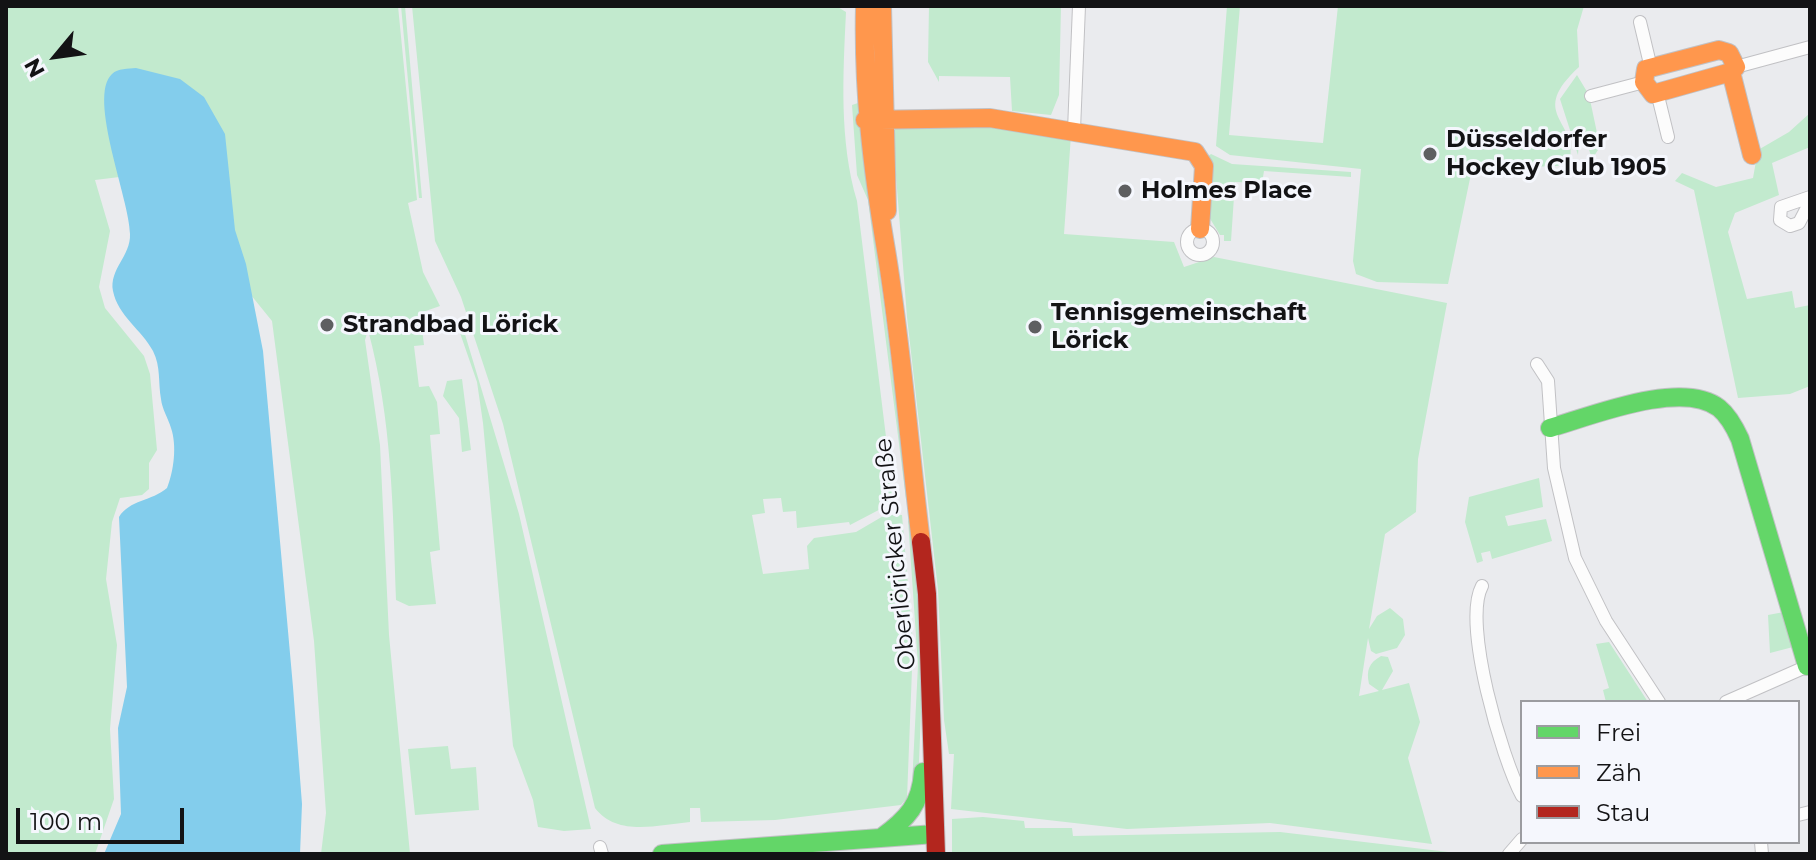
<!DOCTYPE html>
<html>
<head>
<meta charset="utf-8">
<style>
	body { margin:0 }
	#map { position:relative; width:1816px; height:860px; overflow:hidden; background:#eaebee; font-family:Montserrat,sans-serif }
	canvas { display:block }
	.frame { position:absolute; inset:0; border:8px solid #131315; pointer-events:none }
	.legend { position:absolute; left:1520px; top:700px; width:280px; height:144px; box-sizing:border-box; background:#f5f7fd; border:2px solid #9b9ca0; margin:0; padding:10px 14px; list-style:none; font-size:24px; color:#131315 }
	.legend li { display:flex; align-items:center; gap:16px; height:40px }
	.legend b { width:40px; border:2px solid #9b9ca0 }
	.north { position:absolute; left:16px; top:16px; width:80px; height:80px; -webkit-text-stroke:6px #f5f7fd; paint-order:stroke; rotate:241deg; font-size:22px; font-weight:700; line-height:32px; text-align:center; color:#131315 }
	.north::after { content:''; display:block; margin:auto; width:28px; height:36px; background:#131315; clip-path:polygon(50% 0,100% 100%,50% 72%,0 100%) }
	.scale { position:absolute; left:16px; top:808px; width:168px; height:36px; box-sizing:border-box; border:4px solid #131315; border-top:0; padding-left:10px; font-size:24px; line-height:28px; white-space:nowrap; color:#131315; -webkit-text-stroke:6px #f5f7fd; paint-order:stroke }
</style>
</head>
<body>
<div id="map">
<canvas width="1816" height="860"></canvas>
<div class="frame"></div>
<ul class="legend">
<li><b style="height:10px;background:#63d668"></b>Frei</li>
<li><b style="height:10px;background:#ff974d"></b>Zäh</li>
<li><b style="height:10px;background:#b3261e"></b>Stau</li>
</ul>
<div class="north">N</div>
<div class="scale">100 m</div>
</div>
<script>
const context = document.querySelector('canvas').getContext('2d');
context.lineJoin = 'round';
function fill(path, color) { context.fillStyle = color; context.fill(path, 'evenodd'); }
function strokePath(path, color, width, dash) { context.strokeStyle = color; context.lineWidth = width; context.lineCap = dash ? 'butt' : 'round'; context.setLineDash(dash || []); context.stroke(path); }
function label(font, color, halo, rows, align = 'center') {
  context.font = font + ' Montserrat,sans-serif'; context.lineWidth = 6; context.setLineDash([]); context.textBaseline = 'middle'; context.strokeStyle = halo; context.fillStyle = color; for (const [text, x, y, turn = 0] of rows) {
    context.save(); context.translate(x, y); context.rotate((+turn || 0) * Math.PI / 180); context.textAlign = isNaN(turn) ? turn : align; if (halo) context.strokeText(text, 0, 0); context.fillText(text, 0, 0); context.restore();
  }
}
fill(new Path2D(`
	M 6,6 L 398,6 L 417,200 L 408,203 L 423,272 L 440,306 L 420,313 L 424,345 L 414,346 L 419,387 L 429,386 L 437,402 L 440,434 L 430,435 L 440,550 L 430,552 L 436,604 L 409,606 L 396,600 C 393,510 392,418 368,330 L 365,340 L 380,445 L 389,635 L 410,854 L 321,854 L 326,813 L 314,641 L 272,321 L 152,173 L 95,180 L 110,231 L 99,287 L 105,308 L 144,356 L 150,374 L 157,450 L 149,463 L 149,489 L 142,495 L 120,498 L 112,522 L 106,579 L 117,645 L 110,729 L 114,799 L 95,854 L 6,854 Z
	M 401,6 L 405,6 L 422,198 L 419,198 Z
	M 412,6 L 836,6 L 846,12 C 843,74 839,141 857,201 L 894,502 L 850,525 L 849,522 L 797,528 L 796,511 L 783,512 L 781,498 L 763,499 L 765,513 L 752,515 L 763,574 L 809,569 L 807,546 L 814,538 L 856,532 L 885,515 L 902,515 L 913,644 L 907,798 L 901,805 L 775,820 L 701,822 L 700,808 L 690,808 L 690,822 C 657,825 617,837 595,808 L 503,424 L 461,297 L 435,241 Z
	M 929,6 L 1061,6 L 1059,95 L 1051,115 L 1012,111 L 1010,77 L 939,76 L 939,82 L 928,62 Z
	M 1227,6 L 1240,6 L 1229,135 L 1323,143 L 1338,6 L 1584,6 L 1577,30 L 1579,67 C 1527,115 1578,119 1570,161 L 1557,166 L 1472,169 L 1448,284 L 1377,282 L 1356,274 L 1353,261 L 1361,169 L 1230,155 L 1216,146 Z
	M 1577,75 L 1589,95 L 1600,147 L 1592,159 L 1585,137 L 1579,139 L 1578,155 L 1560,99 Z
	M 858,103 L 908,492 L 906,499 L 868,200 L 857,175 L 852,105 Z
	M 1810,113 L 1810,147 L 1772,163 L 1779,195 L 1735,213 L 1728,232 L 1747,299 L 1792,291 L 1795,308 L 1810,305 L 1810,386 L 1790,394 L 1738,398 L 1694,190 L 1675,181 L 1682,173 L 1716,187 L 1753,178 L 1758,150 L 1789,132 Z
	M 924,123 L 991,124 L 1071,135 L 1064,234 L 1174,242 L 1184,267 L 1214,257 L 1447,303 L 1418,459 L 1416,512 L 1385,534 L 1369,629 L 1377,616 L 1390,608 L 1403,619 L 1405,635 L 1397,648 L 1376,654 L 1371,651 L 1368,638 L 1359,696 L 1379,691 L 1369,684 C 1366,670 1369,663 1381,656 L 1388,657 L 1393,671 L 1382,690 L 1409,683 L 1420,722 L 1408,758 L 1432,844 L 1270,823 L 1127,829 L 951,809 L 954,754 L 949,754 L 944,720 L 938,590 L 907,317 L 893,137 L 895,129 Z
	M 1211,154 L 1232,164 L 1351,172 L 1351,177 L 1264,171 L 1262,183 L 1235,182 L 1231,241 L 1224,241 L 1224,235 L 1220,235 L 1206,212 L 1207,157 Z
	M 464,331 L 519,514 L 591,829 L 564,831 L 538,827 L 533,800 L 513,746 L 483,423 L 477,382 L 460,333 Z
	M 462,379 L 471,450 L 462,452 L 459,418 L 443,396 L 447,381 Z
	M 1539,478 L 1543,507 L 1505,516 L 1508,526 L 1546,519 L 1552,541 L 1492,559 L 1490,551 L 1481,553 L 1483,561 L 1477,563 L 1465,522 L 1469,497 Z
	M 908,520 L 912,524 L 923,665 L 918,785 L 911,805 L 918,665 Z
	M 1784,612 L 1793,647 L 1770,653 L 1768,615 Z
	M 1609,642 L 1648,702 L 1606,702 L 1603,690 L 1609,688 L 1596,644 Z
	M 448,746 L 451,769 L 476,767 L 479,810 L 415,815 L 408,749 Z
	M 983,817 L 1024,821 L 1025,828 L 1072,828 L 1073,836 L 1280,832 L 1465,854 L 952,854 L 952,819 Z`), '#c2eace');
fill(new Path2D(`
	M 136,68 L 180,79 L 204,97 L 225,134 L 235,230 L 246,264 L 263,351 L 293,687 L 302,804 L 300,854 L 104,854 L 121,814 L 118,728 L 127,687 L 119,517 C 129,500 152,501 167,488 C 174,471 177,445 171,428 C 168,418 162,409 161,399 C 158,382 161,367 153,351 C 142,330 118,316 113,291 C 109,269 131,256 130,234 C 130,200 87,97 112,74 C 118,68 128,69 136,68 Z`), '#83cdec');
const street = new Path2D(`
	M 1640,22 L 1651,68
	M 1736,67 L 1810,47
	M 1657,92 L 1668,137
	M 1591,96 L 1644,82
	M 1074,130 L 1079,6
	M 1810,197 L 1781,207 L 1780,220 L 1790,226 L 1799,223 L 1810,202
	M1187 242a13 13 0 1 1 26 0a13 13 0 1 1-26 0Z
	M 1537,364 L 1548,381 L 1554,468 L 1575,558 L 1606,621 L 1659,702
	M 1482,586 C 1462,623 1502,759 1522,796
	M 1726,702 L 1810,665
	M 1798,815 L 1810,812
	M 1761,842 L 1762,854
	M 600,847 L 602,854
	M 1509,854 L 1522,839`);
const fast = new Path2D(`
	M 1550,428 C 1591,416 1682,379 1719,408 C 1729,416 1735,428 1740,439 L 1807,666
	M 882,837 C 907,819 921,804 923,772
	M 662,854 L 935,834`);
const slow = new Path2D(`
	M 865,6 C 863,90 872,168 886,250 C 902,346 909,445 921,542
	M 882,6 L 887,211
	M 1731,72 L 1653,94 L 1644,82 L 1646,69 L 1719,50 L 1729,53 L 1736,67 L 1731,72 L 1752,155
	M 865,120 L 990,118 L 1195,152 L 1204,166 L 1200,229`);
const jam = new Path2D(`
	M 921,542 L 927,594 L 936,854`);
strokePath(street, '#c1c1c4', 14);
strokePath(fast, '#c1c1c4', 20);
strokePath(slow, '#c1c1c4', 20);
strokePath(jam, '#c1c1c4', 20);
strokePath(street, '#fcfcfc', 12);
strokePath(fast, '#63d668', 18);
strokePath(slow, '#ff974d', 18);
strokePath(jam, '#b3261e', 18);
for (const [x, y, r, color] of [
	[1430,154,8,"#5e5f61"],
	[1125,191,8,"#5e5f61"],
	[327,325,8,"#5e5f61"],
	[1035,327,8,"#5e5f61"]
]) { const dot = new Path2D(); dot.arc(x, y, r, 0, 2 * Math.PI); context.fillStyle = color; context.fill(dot); strokePath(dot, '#f5f7fd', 3); }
label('bold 24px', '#131315', '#f5f7fd', [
	["Düsseldorfer",1446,140],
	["Hockey Club 1905",1446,168],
	["Holmes Place",1141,191],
	["Tennisgemeinschaft",1051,313],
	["Lörick",1051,341],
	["Strandbad Lörick",343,325]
], 'left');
label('24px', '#131315', '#f5f7fd', [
	["Oberlöricker Straße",896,554,-96]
]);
</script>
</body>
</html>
